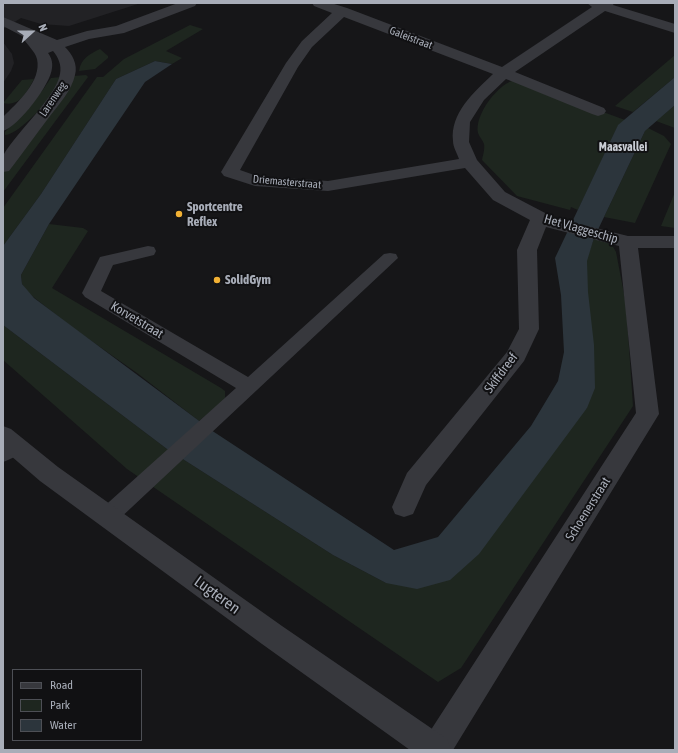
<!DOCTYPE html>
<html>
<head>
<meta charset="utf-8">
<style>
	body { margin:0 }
	#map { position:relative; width:678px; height:753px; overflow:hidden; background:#161618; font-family:"Asap Condensed",sans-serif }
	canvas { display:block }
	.frame { position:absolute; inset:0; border:4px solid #a8adb8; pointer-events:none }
	.legend { position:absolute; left:12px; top:669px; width:130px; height:72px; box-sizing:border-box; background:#111113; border:1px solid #4d4f55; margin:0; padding:5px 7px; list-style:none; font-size:12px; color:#a8adb8 }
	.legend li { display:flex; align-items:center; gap:8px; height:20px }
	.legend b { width:20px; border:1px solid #4d4f55 }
	.north { position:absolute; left:12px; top:12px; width:40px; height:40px; -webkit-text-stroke:3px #111113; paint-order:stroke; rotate:69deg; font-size:11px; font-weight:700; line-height:16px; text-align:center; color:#a8adb8 }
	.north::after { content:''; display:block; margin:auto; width:14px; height:18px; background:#a8adb8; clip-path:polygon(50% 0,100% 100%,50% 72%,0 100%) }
</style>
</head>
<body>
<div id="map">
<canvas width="678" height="753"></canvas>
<div class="frame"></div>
<ul class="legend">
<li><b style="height:5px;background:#37383d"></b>Road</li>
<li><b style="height:11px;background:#1e261f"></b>Park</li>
<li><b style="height:11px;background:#2c353c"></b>Water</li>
</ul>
<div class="north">N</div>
</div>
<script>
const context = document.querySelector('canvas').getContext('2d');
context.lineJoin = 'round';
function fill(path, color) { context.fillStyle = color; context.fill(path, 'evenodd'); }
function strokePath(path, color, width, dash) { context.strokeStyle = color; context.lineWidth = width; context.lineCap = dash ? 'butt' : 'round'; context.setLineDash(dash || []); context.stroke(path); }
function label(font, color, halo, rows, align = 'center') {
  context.font = font + ' "Asap Condensed",sans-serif'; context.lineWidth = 4; context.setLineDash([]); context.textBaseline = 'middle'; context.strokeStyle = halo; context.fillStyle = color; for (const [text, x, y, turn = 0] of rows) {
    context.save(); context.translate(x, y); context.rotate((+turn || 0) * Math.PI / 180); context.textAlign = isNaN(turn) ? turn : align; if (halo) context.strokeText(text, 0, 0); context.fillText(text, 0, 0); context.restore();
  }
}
fill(new Path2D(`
	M 3,3 L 141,3 L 69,26 L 41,24 L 21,18 L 3,29 Z
	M 3,42 L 12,54 L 14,63 L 11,71 L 3,83 Z`), '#222225');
fill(new Path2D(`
	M 190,25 L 203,29 L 166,51 L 182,58 L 172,64 L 155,61 L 116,79 L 41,194 L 3,246 L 3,208 L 97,77 L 103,77 L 124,59 Z
	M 100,49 L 108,56 L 108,58 L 95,69 L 79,71 C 81,58 90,54 100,49 Z
	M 675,55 L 675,77 L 633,112 L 615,106 Z
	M 86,75 L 88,77 L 3,192 L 3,172 L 74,76 Z
	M 61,77 C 58,84 55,91 50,97 C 43,107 17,135 5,135 L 5,132 L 42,91 L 51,78 Z
	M 34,79 C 27,92 20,107 3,103 L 22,80 Z
	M 516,80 L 625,120 L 618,126 L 578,210 L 571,207 L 570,210 L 517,196 L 482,160 C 483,155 485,149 484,144 C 483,140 479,137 478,133 C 474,115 499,82 516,80 Z
	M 675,105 L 675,128 L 656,121 Z
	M 648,128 L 664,136 L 671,144 L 635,223 L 604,217 L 645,131 Z
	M 675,192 L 675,228 L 661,226 Z
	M 49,224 L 83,228 L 88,231 L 52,288 L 221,388 L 225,391 L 225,398 L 223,401 L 199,421 L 137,373 L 73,328 L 27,292 L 22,284 L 21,275 Z
	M 594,238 L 605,240 L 612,245 L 616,252 L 626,304 L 633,406 L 461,668 L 438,682 L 127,469 L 3,360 L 3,325 L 167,449 L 333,555 L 386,583 L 587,408 L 586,261 Z`), '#1e261f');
fill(new Path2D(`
	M 155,61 L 172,64 L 145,82 L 49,224 L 21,275 L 22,284 L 34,298 L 214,432 L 394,550 L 438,537 L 531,426 L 558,381 L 564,352 L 561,295 L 555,258 L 618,125 L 675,77 L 675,105 L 645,131 L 594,238 L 587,261 L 588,292 L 594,345 L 595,388 L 587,408 L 479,554 L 450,580 L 417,589 L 386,583 L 333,555 L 167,449 L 3,325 L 3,246 L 41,194 L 116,79 Z`), '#2c353c');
fill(new Path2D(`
	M 148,246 L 154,247 L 156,251 L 154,255 L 113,265 L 101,291 L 248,377 L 384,254 L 390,253 L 396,254 L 398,258 L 116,522 L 108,525 L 100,522 L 97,516 L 100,510 L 236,388 L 85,297 L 82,293 L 100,257 Z
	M 15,437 L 22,439 L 25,445 C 21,454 12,459 3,462 L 3,443 Z`), '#37383d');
fill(new Path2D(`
	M 312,3 L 331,3 L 347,8 L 502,67 L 592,7 L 587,3 L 614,3 L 613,5 L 675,24 L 675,33 L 605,11 L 515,72 L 604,108 L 606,111 L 604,114 L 598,116 L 592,114 L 506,79 L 484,100 L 470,122 L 469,142 L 477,160 L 505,192 L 547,214 L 559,219 L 628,236 L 675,236 L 675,248 L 638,248 L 659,414 L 453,750 L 421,750 L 425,739 L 636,413 L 619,246 L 546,227 L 537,250 L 539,329 L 524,361 L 426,485 L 413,514 L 404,517 L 395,514 L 392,507 L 407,473 L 507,352 L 519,329 L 517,250 L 530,220 L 493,200 L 465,168 L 328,191 L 255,186 L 224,176 L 221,172 L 286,63 L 302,41 L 332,13 L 314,6 ZM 344,17 L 493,74 C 474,92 450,113 453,141 C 453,147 457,153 459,159 L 328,181 L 257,176 L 240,170 L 298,67 L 312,47 Z`), '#37383d');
fill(new Path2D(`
	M 178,3 L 197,3 L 195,6 L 124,33 L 89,39 L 65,47 C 72,54 78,64 75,75 C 72,90 59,104 50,116 C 36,134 23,153 9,171 L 3,172 C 3,167 2,159 4,154 C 17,132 56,97 60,74 C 62,65 58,57 53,51 L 48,53 C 51,57 53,62 52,68 C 51,84 18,127 3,131 L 3,117 C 17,103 42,81 37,59 C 35,51 27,45 23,38 L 24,37 L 3,26 L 3,17 L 57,40 L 87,31 L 116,26 Z
	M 3,426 L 11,429 L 58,467 L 282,626 L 447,739 L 451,750 L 410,750 L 262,644 L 40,481 L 3,449 Z`), '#37383d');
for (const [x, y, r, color] of [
	[179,214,4,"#f2b134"],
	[217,280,4,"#f2b134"]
]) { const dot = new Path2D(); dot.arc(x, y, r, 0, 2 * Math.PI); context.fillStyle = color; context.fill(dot); strokePath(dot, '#111113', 1.5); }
label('11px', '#a8adb8', '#111113', [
	["Galeistraat",411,38,21],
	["Larenweg",53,99,-56],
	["Driemasterstraat",287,182,5]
]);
label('bold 12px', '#c9ccd4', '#111113', [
	["Maasvallei",623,147]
]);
label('bold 13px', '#a8adb8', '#111113', [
	["Sportcentre",187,207],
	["Reflex",187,222],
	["SolidGym",225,280]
], 'left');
label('13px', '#a8adb8', '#111113', [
	["Het Vlaggeschip",581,229,16],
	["Korvetstraat",137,320,31],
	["Skiffdreef",501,373,-53],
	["Schoenerstraat",588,509,-58]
]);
label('16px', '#a8adb8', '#111113', [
	["Lugteren",217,595,36]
]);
</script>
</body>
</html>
